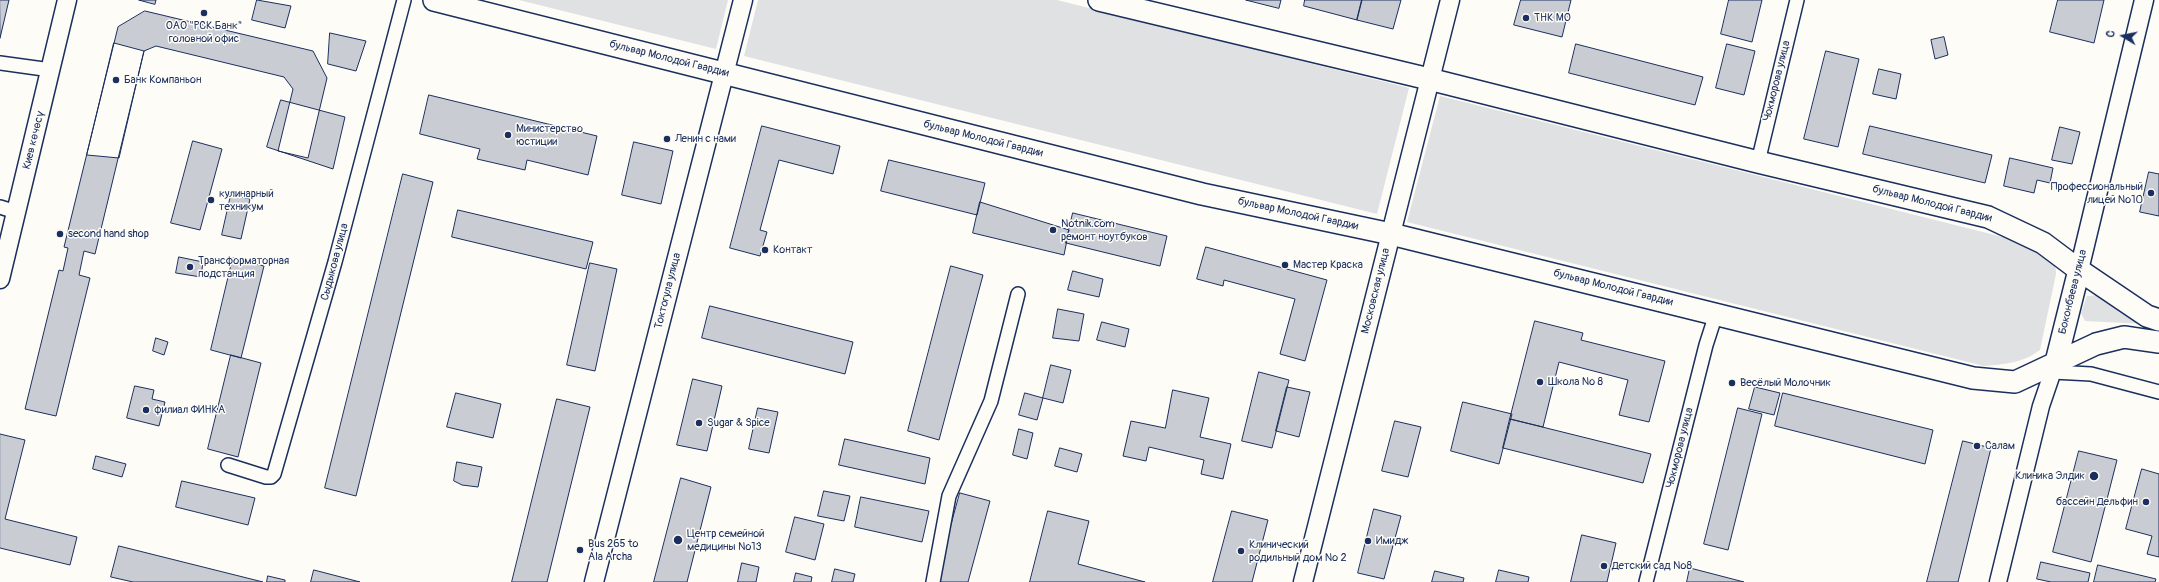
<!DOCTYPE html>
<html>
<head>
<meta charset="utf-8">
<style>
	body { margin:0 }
	#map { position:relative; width:2159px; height:582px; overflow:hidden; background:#fdfcf7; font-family:Pangolin,sans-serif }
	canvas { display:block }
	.north { position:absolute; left:2103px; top:16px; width:40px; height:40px; -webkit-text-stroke:3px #fdfcf7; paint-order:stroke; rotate:280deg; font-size:11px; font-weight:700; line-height:16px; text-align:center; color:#1b2f5e }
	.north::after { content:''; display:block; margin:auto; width:14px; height:18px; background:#1b2f5e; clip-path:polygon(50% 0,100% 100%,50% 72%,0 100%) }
</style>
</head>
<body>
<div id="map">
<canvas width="2159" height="582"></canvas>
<div class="north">С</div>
</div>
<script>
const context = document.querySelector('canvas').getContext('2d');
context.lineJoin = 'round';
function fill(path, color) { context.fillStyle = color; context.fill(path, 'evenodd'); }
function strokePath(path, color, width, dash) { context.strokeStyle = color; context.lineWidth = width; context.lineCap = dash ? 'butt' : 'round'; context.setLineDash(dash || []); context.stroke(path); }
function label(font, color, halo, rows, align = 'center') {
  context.font = font + ' Pangolin,sans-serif'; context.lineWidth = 3; context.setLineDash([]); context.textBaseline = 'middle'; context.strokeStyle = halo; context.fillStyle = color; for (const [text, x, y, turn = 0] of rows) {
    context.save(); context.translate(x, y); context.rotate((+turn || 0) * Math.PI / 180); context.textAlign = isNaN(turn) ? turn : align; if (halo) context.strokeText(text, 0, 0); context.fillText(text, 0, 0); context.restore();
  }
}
fill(new Path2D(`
	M 519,0 L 728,0 L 716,49 Z
	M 758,0 L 1057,0 L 1409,88 L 1377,214 L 744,56 Z
	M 1440,96 L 2015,240 L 2055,261 L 2056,274 L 2040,350 C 2023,363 2005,364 1984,366 L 1407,222 Z
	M 2101,295 L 2119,311 L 2145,324 L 2085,321 L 2081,313 L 2087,296 Z`), '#e0e1e3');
const building = new Path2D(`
	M 0,0 L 9,0 L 0,38 Z
	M 139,0 L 156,0 L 155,4 Z
	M 257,0 L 291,6 L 285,28 L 252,20 Z
	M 1246,0 L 1281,0 L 1279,8 Z
	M 1305,0 L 1362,0 L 1357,20 L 1304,6 Z
	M 1362,0 L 1401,0 L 1393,29 L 1357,20 Z
	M 1521,0 L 1571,0 L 1562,37 L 1514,25 Z
	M 1729,0 L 1762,0 L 1752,42 L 1721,34 Z
	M 2058,0 L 2104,0 L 2094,43 L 2050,32 Z
	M 145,11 L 313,51 L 327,78 L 308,158 L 278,151 L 293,89 L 284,77 L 156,46 L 144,51 L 95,254 L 84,251 L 79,275 L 90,278 L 56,416 L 25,409 L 59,270 L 63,271 L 68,248 L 64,247 L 118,27 Z
	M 330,33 L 366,41 L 356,71 L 328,64 Z
	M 1944,37 L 1948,55 L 1935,59 L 1931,40 Z
	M 114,43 L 144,51 L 119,158 L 87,155 Z
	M 1576,44 L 1703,77 L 1695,105 L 1569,73 Z
	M 1727,44 L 1755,51 L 1744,95 L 1716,88 Z
	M 1826,51 L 1859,59 L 1838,147 L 1804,139 Z
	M 1879,69 L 1901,74 L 1896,99 L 1873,94 Z
	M 429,95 L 597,136 L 588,175 L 527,160 L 525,170 L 477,159 L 480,149 L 420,134 Z
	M 281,100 L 345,117 L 333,169 L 267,147 Z
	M 762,126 L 840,146 L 833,174 L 779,160 L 760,230 L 767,232 L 760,256 L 730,248 Z
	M 1870,126 L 1992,155 L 1985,183 L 1863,154 Z
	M 2060,127 L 2080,132 L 2072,164 L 2052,160 Z
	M 193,141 L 222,149 L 200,230 L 171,223 Z
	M 634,142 L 673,151 L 661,204 L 622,195 Z
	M 2010,158 L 2053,168 L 2050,183 L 2037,180 L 2034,193 L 2004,186 Z
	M 889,160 L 985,183 L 977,215 L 881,191 Z
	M 2149,172 L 2159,174 L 2159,216 L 2140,212 Z
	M 403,174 L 433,182 L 356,496 L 325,488 Z
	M 231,195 L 250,199 L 241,239 L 222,235 Z
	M 980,202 L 1069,230 L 1064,255 L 973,233 Z
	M 458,210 L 593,242 L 586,269 L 452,237 Z
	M 1073,213 L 1167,236 L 1160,266 L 1066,243 Z
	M 1206,247 L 1327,280 L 1305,361 L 1280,354 L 1295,299 L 1224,280 L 1223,286 L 1197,279 Z
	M 179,257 L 203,262 L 201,277 L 176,273 Z
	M 233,258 L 264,266 L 241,358 L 211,350 Z
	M 590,263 L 617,269 L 595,371 L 567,365 Z
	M 951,266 L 983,275 L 939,440 L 908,431 Z
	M 1073,271 L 1103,279 L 1099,297 L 1068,290 Z
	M 710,306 L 853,342 L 845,374 L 702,338 Z
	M 1058,309 L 1084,314 L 1079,341 L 1053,338 Z
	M 1535,321 L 1583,333 L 1581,340 L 1665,361 L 1649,422 L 1619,415 L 1628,380 L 1559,362 L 1543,427 L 1510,419 Z
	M 1102,322 L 1129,329 L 1125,347 L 1097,340 Z
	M 156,338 L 168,342 L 164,355 L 153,351 Z
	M 231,355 L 261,363 L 238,457 L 208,449 Z
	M 1051,365 L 1071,370 L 1063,403 L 1043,398 Z
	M 1259,372 L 1289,380 L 1272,448 L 1242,441 Z
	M 693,379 L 722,386 L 707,451 L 677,445 Z
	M 135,386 L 154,390 L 152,399 L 165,402 L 159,426 L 127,418 Z
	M 1287,387 L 1310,392 L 1299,437 L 1276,431 Z
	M 1755,387 L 1780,393 L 1774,415 L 1749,409 Z
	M 1173,390 L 1209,398 L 1200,437 L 1231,444 L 1223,479 L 1201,474 L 1204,460 L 1149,447 L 1146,461 L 1123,456 L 1131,421 L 1165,428 Z
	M 456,393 L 501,404 L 493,438 L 447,427 Z
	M 1025,393 L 1043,398 L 1037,420 L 1019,415 Z
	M 1783,393 L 1933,430 L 1925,464 L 1775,426 Z
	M 557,399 L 590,407 L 547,582 L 512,582 Z
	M 1463,402 L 1512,414 L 1499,464 L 1451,451 Z
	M 758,408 L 778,412 L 769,453 L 749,449 Z
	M 1738,408 L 1762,414 L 1728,550 L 1704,544 Z
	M 1510,419 L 1651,454 L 1643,483 L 1503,448 Z
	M 1395,421 L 1421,427 L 1408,477 L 1382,471 Z
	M 1019,429 L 1033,433 L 1027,459 L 1013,455 Z
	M 0,434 L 25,440 L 5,519 L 77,537 L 70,565 L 0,548 Z
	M 845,439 L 930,458 L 925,484 L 839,465 Z
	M 1963,441 L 1991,448 L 1958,582 L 1927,582 Z
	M 1060,448 L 1082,454 L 1077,472 L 1055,466 Z
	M 2079,451 L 2117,460 L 2091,562 L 2053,552 Z
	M 96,456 L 126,464 L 122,477 L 93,469 Z
	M 457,462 L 482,467 L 478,487 L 462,485 L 454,481 Z
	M 2142,469 L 2159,474 L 2159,557 L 2147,554 L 2152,536 L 2126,529 Z
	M 681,478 L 711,487 L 687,582 L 654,582 Z
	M 182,481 L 255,498 L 248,525 L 176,507 Z
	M 824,491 L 850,496 L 844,521 L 818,516 Z
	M 960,493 L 990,501 L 968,582 L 941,582 L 936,581 Z
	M 861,497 L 929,511 L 922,542 L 855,527 Z
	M 1374,509 L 1401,516 L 1384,579 L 1358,573 Z
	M 1048,511 L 1089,521 L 1078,564 L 1145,582 L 1030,582 Z
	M 1232,511 L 1268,520 L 1252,582 L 1213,582 Z
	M 795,517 L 824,524 L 815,560 L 786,552 Z
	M 1582,535 L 1616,543 L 1607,582 L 1571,582 Z
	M 119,546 L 263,582 L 133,582 L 111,577 Z
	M 2041,562 L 2090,573 L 2088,582 L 2051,582 L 2037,579 Z
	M 742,563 L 759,567 L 756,582 L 738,582 Z
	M 2098,565 L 2156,579 L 2155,582 L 2094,582 Z
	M 1690,568 L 1744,582 L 1687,582 Z
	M 835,569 L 855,574 L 853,582 L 832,582 Z
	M 314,570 L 360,582 L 311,582 Z
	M 1499,570 L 1529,577 L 1528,582 L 1496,582 Z
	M 1435,571 L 1464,578 L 1463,582 L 1432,582 Z
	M 796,573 L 812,577 L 811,582 L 794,582 Z
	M 268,576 L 285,580 L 285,582 L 267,582 Z`);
fill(building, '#c9ccd3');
strokePath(building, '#1b2f5e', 1);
const minor = new Path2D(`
	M 0,63 L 51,70
	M 1758,162 L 1797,0
	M 0,207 L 16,212
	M 2053,372 L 2091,374 L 2159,392
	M 228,465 L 266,477 L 271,477 L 274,474 L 335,262 L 404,0
	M 933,582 L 949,496 L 991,401 L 1018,294
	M 1646,582 L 1706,345 L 1716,314`);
const tertiary = new Path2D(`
	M 1998,582 L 2041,406 L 2056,362`);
const secondary = new Path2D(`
	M 2079,270 L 2144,0
	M 0,279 L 67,0
	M 594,582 L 743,0
	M 1303,582 L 1450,0`);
const primary = new Path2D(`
	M 434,0 L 1202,194 L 1391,234 L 1973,378 L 2015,382 L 2096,344 L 2124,337 L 2159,342
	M 1099,0 L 1429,79 L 1758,162 L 1988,217 L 2043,243 L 2079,270 L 2147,316 L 2159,320
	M 2056,362 L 2079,270`);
strokePath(minor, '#1b2f5e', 16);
strokePath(tertiary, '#1b2f5e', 19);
strokePath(secondary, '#1b2f5e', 21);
strokePath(primary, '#1b2f5e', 24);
strokePath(minor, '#fdfcf7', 13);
strokePath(tertiary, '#fdfcf7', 16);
strokePath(secondary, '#fdfcf7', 18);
strokePath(primary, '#fdfcf7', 21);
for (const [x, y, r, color] of [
	[204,13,4,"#1b2f5e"],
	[1526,18,4,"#1b2f5e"],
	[116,80,4,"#1b2f5e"],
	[508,135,4,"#1b2f5e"],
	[667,139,4,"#1b2f5e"],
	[2151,193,4,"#1b2f5e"],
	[211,200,4,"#1b2f5e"],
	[1053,230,4,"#1b2f5e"],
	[60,234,4,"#1b2f5e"],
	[765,250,4,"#1b2f5e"],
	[1285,265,4,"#1b2f5e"],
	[190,267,4,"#1b2f5e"],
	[1540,382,4,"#1b2f5e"],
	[1732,383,4,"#1b2f5e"],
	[146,410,4,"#1b2f5e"],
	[699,423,4,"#1b2f5e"],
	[1977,446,4,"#1b2f5e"],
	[2094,476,5,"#1b2f5e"],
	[2146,502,4,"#1b2f5e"],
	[678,540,5,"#1b2f5e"],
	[1368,541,4,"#1b2f5e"],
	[580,550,4,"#1b2f5e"],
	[1241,551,4,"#1b2f5e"],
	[1604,566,4,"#1b2f5e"]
]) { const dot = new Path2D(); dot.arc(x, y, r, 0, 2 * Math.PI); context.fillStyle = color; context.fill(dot); strokePath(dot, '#fdfcf7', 1.5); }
label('11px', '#1b2f5e', '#fdfcf7', [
	["ТНК МО",1534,18],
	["ОАО \"РСК Банк\"",204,26,"center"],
	["головной офис",204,39,"center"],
	["Банк Компаньон",124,80],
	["Министерство",516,129],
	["юстиции",516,142],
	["Ленин с нами",675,139],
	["Профессиональный",2143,187,"right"],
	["лицей №10",2143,200,"right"],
	["кулинарный",219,194],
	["техникум",219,207],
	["Notnik.com",1061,224],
	["ремонт ноутбуков",1061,237],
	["second hand shop",68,234],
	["Контакт",773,250],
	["Трансформаторная",198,261],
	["подстанция",198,274],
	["Мастер Краска",1293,265],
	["Школа № 8",1548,382],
	["Весёлый Молочник",1740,383],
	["филиал ФИНКА",154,410],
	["Sugar & Spice",707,423],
	["Салам",1985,446],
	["Клиника Элдик",2085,476,"right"],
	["бассейн Дельфин",2138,502,"right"],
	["Центр семейной",687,534],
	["медицины №13",687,547],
	["Имидж",1376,541],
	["Bus 265 to",588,544],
	["Ala Archa",588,557],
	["Клинический",1249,545],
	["родильный дом № 2",1249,558],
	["Детский сад №8",1612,566]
], 'left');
label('11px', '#1b2f5e', '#fdfcf7', [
	["бульвар Молодой Гвардии",669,59,14],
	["Чокморова улица",1777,81,-76],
	["бульвар Молодой Гвардии",983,139,14],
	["Киев көчөсү",34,140,-76],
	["бульвар Молодой Гвардии",1932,204,14],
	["бульвар Молодой Гвардии",1298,214,12],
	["Сыдыкова улица",335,262,-75],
	["бульвар Молодой Гвардии",1613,288,14],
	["Токтогула улица",668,291,-76],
	["Московская улица",1376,291,-76],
	["Боконбаева улица",2073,292,-76],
	["Чокморова улица",1680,448,-76]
]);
</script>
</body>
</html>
